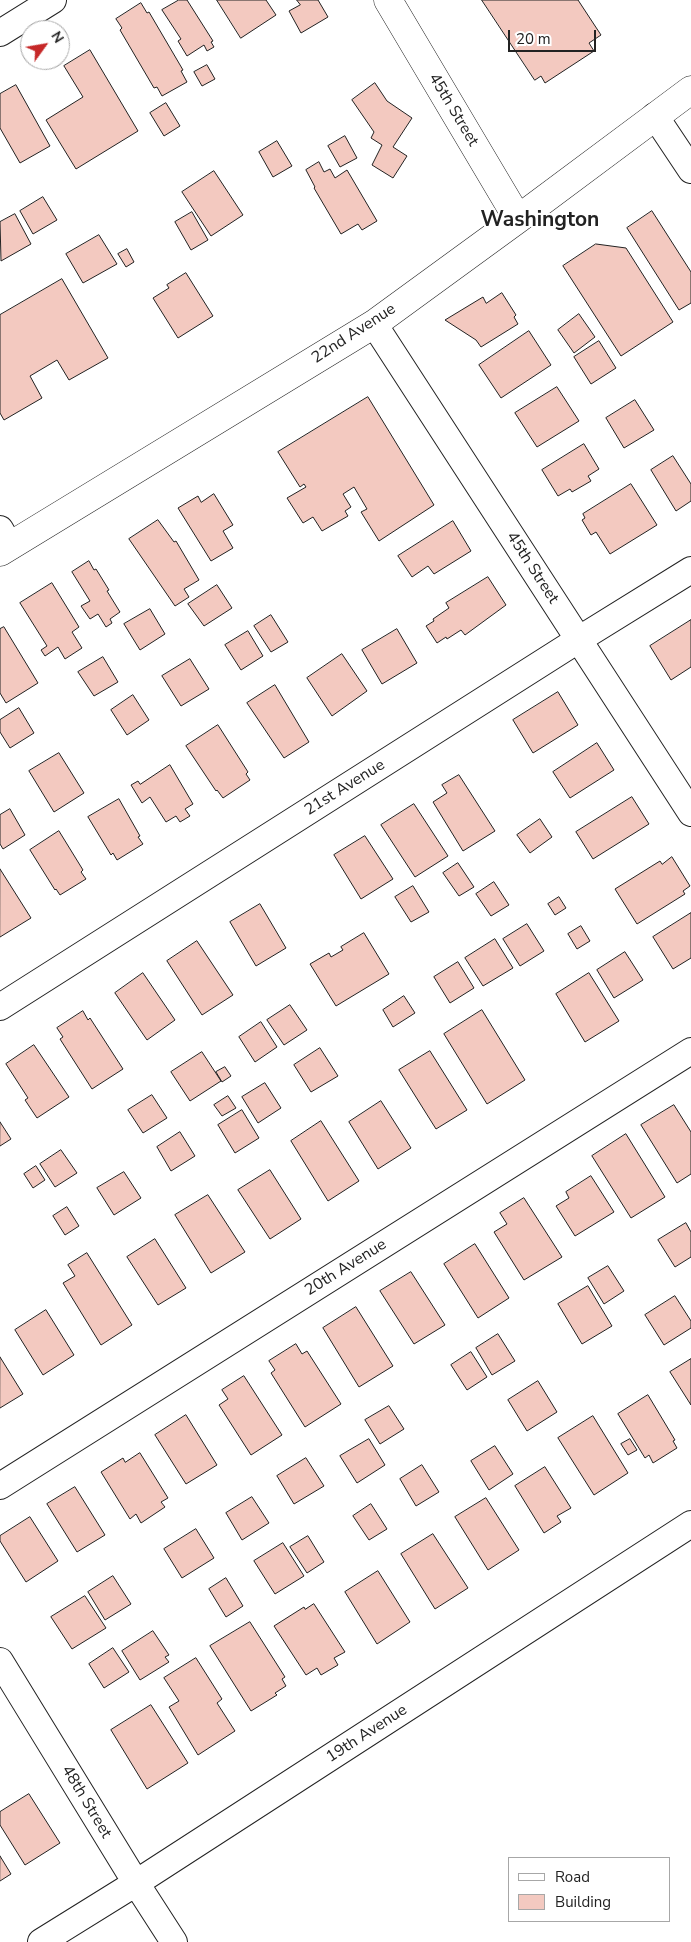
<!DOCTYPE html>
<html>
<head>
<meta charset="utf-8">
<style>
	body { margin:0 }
	#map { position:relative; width:691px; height:1942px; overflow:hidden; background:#fff; font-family:"Nunito Sans",sans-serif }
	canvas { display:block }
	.legend { position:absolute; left:508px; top:1857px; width:162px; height:65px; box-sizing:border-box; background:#fff; border:1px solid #a7a7a7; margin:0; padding:6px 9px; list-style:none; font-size:15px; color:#222 }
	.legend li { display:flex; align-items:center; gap:10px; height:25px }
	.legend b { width:25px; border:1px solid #a7a7a7 }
	.north { position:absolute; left:20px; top:20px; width:50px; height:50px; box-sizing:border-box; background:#fff; border:1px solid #a7a7a7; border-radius:50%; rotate:58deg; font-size:14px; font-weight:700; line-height:20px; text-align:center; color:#222 }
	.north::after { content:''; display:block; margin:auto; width:18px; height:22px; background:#c62828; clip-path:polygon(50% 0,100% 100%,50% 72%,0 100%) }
	.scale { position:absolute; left:508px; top:30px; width:88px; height:22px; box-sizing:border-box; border:2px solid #222; border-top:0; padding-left:6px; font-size:15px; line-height:18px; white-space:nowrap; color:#222; -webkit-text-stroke:4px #fff; paint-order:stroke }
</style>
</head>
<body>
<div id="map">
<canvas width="691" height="1942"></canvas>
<ul class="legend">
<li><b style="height:6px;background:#fff"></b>Road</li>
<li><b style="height:14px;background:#f3c9c0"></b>Building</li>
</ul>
<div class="north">N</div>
<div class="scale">20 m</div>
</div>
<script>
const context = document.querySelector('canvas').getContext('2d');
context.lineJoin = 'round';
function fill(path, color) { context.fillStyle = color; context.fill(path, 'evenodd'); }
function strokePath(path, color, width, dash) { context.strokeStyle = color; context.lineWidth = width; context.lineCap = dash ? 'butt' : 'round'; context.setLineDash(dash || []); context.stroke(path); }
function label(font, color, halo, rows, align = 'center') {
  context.font = font + ' "Nunito Sans",sans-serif'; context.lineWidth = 4; context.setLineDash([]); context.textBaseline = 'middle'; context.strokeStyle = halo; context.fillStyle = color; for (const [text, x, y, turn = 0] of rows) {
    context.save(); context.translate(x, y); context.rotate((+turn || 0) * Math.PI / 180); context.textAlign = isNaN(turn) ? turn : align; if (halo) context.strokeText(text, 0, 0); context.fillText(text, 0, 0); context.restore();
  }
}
const building = new Path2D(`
	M 179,0 L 187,0 L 213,41 L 211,42 L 214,47 L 207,51 L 204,45 L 187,56 L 178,41 L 181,39 L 162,10 Z
	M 217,0 L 266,0 L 276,15 L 241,38 Z
	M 297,0 L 318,0 L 328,17 L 301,33 L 289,11 L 300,5 Z
	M 482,0 L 578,0 L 601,35 L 589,43 L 594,51 L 545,83 L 541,76 L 535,80 Z
	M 141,3 L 147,13 L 149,12 L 183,70 L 181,71 L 187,82 L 162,96 L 157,87 L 154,88 L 120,30 L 122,28 L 116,19 Z
	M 90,50 L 138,131 L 76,169 L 46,120 L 83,97 L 64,66 Z
	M 207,65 L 215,79 L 202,86 L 194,72 Z
	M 375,83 L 387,101 L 412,118 L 393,147 L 407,156 L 393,178 L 372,165 L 382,145 L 371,138 L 374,132 L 352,100 Z
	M 16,85 L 50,146 L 20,163 L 0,128 L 0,94 Z
	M 166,103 L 180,126 L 164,136 L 150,113 Z
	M 345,136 L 357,158 L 340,167 L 328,146 Z
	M 277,141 L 292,166 L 273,177 L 259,152 Z
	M 319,162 L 324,172 L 330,169 L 335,178 L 347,170 L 377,221 L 362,230 L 358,224 L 341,234 L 314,188 L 315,187 L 306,170 Z
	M 214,171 L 243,215 L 211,236 L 182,192 Z
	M 43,197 L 57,220 L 33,234 L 20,211 Z
	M 652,211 L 691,272 L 691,303 L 679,310 L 627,228 Z
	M 192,212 L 208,240 L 191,250 L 175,222 Z
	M 15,214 L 31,244 L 1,261 L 0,222 Z
	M 99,235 L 117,264 L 83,283 L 66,254 Z
	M 596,244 L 626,248 L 673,322 L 621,356 L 563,266 Z
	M 127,249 L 134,262 L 126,267 L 118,254 Z
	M 186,273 L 213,316 L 178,338 L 153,298 L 169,288 L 167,285 Z
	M 62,279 L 108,358 L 69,380 L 57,360 L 30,376 L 42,398 L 4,420 L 0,413 L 0,315 Z
	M 502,293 L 516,315 L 514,317 L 518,324 L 481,347 L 476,340 L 445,320 L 483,297 L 486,303 Z
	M 579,314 L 595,337 L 574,353 L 558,330 Z
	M 529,331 L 551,365 L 501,398 L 479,365 Z
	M 599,341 L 616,368 L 591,384 L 574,357 Z
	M 557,387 L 579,421 L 537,447 L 515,413 Z
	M 368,397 L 434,505 L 379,541 L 361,512 L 367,509 L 354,487 L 343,494 L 351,507 L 345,511 L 348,516 L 322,531 L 313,517 L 303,523 L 287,498 L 306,487 L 304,484 L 300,487 L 278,452 Z
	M 635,400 L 654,430 L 624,448 L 606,418 Z
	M 584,444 L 599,469 L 588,476 L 591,481 L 572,492 L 570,489 L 558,496 L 542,470 Z
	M 673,456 L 691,484 L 691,501 L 676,511 L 651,470 Z
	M 631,484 L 657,525 L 610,554 L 596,532 L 591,535 L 582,520 L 585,518 L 583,514 Z
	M 214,494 L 233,525 L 223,531 L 233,548 L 211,561 L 178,508 L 198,496 L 201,502 Z
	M 158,520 L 174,542 L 176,541 L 199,580 L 184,589 L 189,597 L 175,606 L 129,539 Z
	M 453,521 L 471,551 L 434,574 L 428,566 L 412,577 L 398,556 Z
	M 89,561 L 94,570 L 96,569 L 109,590 L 107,591 L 120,612 L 110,619 L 112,623 L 106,627 L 98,614 L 90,619 L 81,606 L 90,601 L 72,572 Z
	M 488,577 L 506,605 L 465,635 L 461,630 L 447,639 L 446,637 L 437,643 L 426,626 L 434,621 L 433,619 L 449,608 L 446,603 Z
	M 52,583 L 79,627 L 72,632 L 82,648 L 65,659 L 58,647 L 45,656 L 41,650 L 47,646 L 20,603 Z
	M 217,585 L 232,608 L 204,626 L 188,604 Z
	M 150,609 L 165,634 L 140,650 L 124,624 Z
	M 271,615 L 288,642 L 271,652 L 254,626 Z
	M 691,620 L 691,667 L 671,680 L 650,646 Z
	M 4,627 L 38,683 L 6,703 L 0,693 L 0,629 Z
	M 397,629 L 417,663 L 382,684 L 362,650 Z
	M 248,631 L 263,656 L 241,670 L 225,645 Z
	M 342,654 L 367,691 L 332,716 L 307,678 Z
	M 103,657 L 118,682 L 94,696 L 78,672 Z
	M 190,659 L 209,689 L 181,706 L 162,676 Z
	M 275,685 L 309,742 L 284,758 L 247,703 Z
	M 558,692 L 578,725 L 533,753 L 513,720 Z
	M 133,695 L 149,720 L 127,735 L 111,710 Z
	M 19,708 L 34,733 L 10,748 L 0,732 L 0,720 Z
	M 218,725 L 248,772 L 246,774 L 250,780 L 223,798 L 217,790 L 216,791 L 186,746 Z
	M 597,743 L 614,770 L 570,798 L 553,772 Z
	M 59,753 L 84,793 L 54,812 L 29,771 Z
	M 170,765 L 193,804 L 185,809 L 190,816 L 180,822 L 176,816 L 166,822 L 150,797 L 142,803 L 131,785 L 138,781 L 140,784 Z
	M 459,775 L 495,831 L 463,851 L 433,802 L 447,793 L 442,785 Z
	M 632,797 L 649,824 L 593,859 L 576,832 Z
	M 119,799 L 140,836 L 138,837 L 143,844 L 117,860 L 113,853 L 111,855 L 88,817 Z
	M 414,804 L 448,856 L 415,877 L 381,825 Z
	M 10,809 L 25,835 L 3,849 L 0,844 L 0,815 Z
	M 540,819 L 552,837 L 530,853 L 517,835 Z
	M 59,831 L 83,870 L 81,872 L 86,879 L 60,895 L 56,889 L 55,890 L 30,850 Z
	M 365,836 L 393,879 L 361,899 L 334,855 Z
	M 672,857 L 690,886 L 683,891 L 685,894 L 637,924 L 615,889 L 660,861 L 662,864 Z
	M 458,863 L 474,887 L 459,896 L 443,873 Z
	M 0,869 L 31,918 L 0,937 Z
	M 494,882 L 509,905 L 491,916 L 476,894 Z
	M 413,886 L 429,912 L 411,922 L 395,897 Z
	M 559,897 L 566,908 L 555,915 L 548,904 Z
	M 260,904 L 286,948 L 256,966 L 230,922 Z
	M 691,913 L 691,958 L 673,969 L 653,937 Z
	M 527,924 L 544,951 L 520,966 L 503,939 Z
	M 581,926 L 590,941 L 577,949 L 568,934 Z
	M 364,933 L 389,974 L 336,1006 L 310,964 L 329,953 L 331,957 L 343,950 L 341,947 Z
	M 495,939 L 513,968 L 483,986 L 465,958 Z
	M 197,941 L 233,995 L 202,1015 L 167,961 Z
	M 625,952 L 643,980 L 614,998 L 597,970 Z
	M 458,962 L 474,988 L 450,1003 L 434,977 Z
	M 143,973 L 175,1020 L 147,1040 L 115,993 Z
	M 589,973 L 619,1021 L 585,1042 L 556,994 Z
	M 404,996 L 415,1013 L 393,1027 L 383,1010 Z
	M 290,1005 L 307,1030 L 284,1045 L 267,1020 Z
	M 482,1010 L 525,1080 L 487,1104 L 444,1034 Z
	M 83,1011 L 88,1020 L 90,1018 L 123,1069 L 92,1089 L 60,1039 L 63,1037 L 57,1028 Z
	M 261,1022 L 277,1047 L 255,1062 L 239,1037 Z
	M 34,1045 L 69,1097 L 37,1118 L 25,1100 L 28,1098 L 6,1064 Z
	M 320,1048 L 338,1076 L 311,1092 L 294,1065 Z
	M 430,1051 L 467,1110 L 436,1129 L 399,1070 Z
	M 202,1052 L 221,1081 L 190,1101 L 171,1072 Z
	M 225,1067 L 231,1076 L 222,1082 L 216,1072 Z
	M 265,1083 L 281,1108 L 258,1123 L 242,1097 Z
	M 152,1095 L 167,1118 L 143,1133 L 128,1110 Z
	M 228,1096 L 236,1108 L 222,1116 L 214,1105 Z
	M 381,1101 L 411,1148 L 378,1169 L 349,1122 Z
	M 674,1105 L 691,1132 L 691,1174 L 677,1183 L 641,1125 Z
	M 242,1110 L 259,1138 L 235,1153 L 218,1125 Z
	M 321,1121 L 359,1181 L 328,1201 L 291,1141 Z
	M 0,1122 L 11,1139 L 0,1146 Z
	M 180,1132 L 195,1156 L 171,1171 L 157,1147 Z
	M 626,1134 L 665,1197 L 631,1218 L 592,1156 Z
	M 61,1150 L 77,1173 L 55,1187 L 40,1164 Z
	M 36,1166 L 45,1180 L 33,1188 L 24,1174 Z
	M 270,1170 L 301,1219 L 270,1239 L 238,1190 Z
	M 124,1172 L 141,1198 L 114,1215 L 97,1188 Z
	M 591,1176 L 614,1212 L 575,1236 L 556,1206 L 569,1198 L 566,1192 Z
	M 208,1195 L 245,1252 L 211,1273 L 175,1215 Z
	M 524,1198 L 562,1257 L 524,1280 L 494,1232 L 507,1224 L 500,1213 Z
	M 67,1207 L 79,1226 L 65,1235 L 53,1216 Z
	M 686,1223 L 691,1232 L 691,1257 L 675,1267 L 658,1240 Z
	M 155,1239 L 186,1288 L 158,1305 L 127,1257 Z
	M 475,1244 L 509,1298 L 478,1318 L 444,1264 Z
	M 87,1253 L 132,1325 L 101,1345 L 63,1283 L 75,1276 L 68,1265 Z
	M 608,1266 L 624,1291 L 604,1304 L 588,1278 Z
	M 411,1272 L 445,1325 L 414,1344 L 380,1291 Z
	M 588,1286 L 612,1326 L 582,1344 L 558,1304 Z
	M 675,1296 L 691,1321 L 691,1328 L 664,1345 L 645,1315 Z
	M 356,1307 L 393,1366 L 359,1387 L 323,1328 Z
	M 46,1310 L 74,1355 L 43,1375 L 15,1330 Z
	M 498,1334 L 515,1361 L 492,1375 L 476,1348 Z
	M 296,1344 L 302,1354 L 307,1351 L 341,1404 L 305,1427 L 271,1373 L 275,1370 L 269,1361 Z
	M 471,1352 L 487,1377 L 467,1390 L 451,1365 Z
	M 0,1357 L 23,1394 L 0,1408 Z
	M 691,1359 L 691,1405 L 670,1372 Z
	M 244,1376 L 282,1435 L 251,1455 L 219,1405 L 228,1399 L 222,1390 Z
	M 538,1381 L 557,1412 L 527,1431 L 508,1400 Z
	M 648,1395 L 675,1440 L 673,1441 L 677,1448 L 653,1463 L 649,1455 L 645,1458 L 618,1414 Z
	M 389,1406 L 404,1429 L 380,1444 L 365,1420 Z
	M 186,1415 L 217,1465 L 186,1484 L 155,1435 Z
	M 593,1416 L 628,1473 L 594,1495 L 558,1438 Z
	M 369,1439 L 385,1465 L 357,1483 L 340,1456 Z
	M 630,1439 L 637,1450 L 628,1455 L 621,1444 Z
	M 495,1446 L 513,1474 L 489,1490 L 471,1461 Z
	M 140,1453 L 168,1498 L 161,1502 L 165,1507 L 141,1523 L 136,1514 L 130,1519 L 101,1472 L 123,1458 L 125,1462 Z
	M 306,1458 L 324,1486 L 294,1504 L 277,1476 Z
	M 422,1465 L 439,1492 L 416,1506 L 400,1479 Z
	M 545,1467 L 571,1508 L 557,1516 L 561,1522 L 544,1533 L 515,1486 Z
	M 75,1487 L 105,1535 L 77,1552 L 47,1504 Z
	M 252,1497 L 269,1523 L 242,1540 L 226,1513 Z
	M 486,1498 L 519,1550 L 488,1570 L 455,1517 Z
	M 371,1504 L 387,1529 L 369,1540 L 353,1516 Z
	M 30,1517 L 58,1561 L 26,1582 L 0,1541 L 0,1536 Z
	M 196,1529 L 214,1558 L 182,1578 L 164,1549 Z
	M 433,1534 L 468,1588 L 435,1609 L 401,1554 Z
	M 308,1536 L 324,1562 L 307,1573 L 290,1547 Z
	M 283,1543 L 304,1576 L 275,1594 L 254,1561 Z
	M 378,1571 L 410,1622 L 377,1644 L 345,1592 Z
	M 113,1576 L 131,1604 L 105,1620 L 88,1592 Z
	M 226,1578 L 243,1606 L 226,1617 L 209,1589 Z
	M 85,1596 L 106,1628 L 72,1649 L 51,1617 Z
	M 314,1604 L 345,1652 L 334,1658 L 338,1665 L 321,1675 L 317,1668 L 306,1675 L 274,1626 L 304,1607 L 305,1609 Z
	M 250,1622 L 285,1677 L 282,1679 L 286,1686 L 275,1693 L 277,1695 L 251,1711 L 210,1646 Z
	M 153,1631 L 169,1655 L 165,1657 L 169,1662 L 140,1680 L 122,1651 Z
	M 113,1648 L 129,1672 L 104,1688 L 89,1664 Z
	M 196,1658 L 222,1699 L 217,1703 L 235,1731 L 198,1755 L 169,1707 L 179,1701 L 164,1678 Z
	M 151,1705 L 188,1763 L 147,1789 L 111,1730 Z
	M 29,1794 L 60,1843 L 25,1865 L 0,1825 L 0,1812 Z
	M 0,1856 L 11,1874 L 0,1881 Z`);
fill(building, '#f3c9c0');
strokePath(building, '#222', 1);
const street = new Path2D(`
	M 0,33 L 53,0
	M 655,116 L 691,170
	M 374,324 L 691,813
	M 0,529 L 10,546
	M 0,1007 L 578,640 L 691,570
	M 0,1486 L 691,1051
	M 0,1661 L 136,1883 L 174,1942
	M 41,1942 L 136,1883 L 691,1524`);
const secondary = new Path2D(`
	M 388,0 L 518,219
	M 0,552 L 374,324 L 518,219 L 691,90`);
strokePath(street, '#222', 28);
strokePath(secondary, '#222', 29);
strokePath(street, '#fff', 26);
strokePath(secondary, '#fff', 28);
label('16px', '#222', '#fff', [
	["45th Street",453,110,59],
	["22nd Avenue",354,334,-33],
	["45th Street",532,568,57],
	["21st Avenue",345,788,-32],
	["20th Avenue",346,1268,-32],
	["19th Avenue",367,1734,-33],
	["48th Street",86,1802,59]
]);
label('bold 21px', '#222', '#fff', [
	["Washington",540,221]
]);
</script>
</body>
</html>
